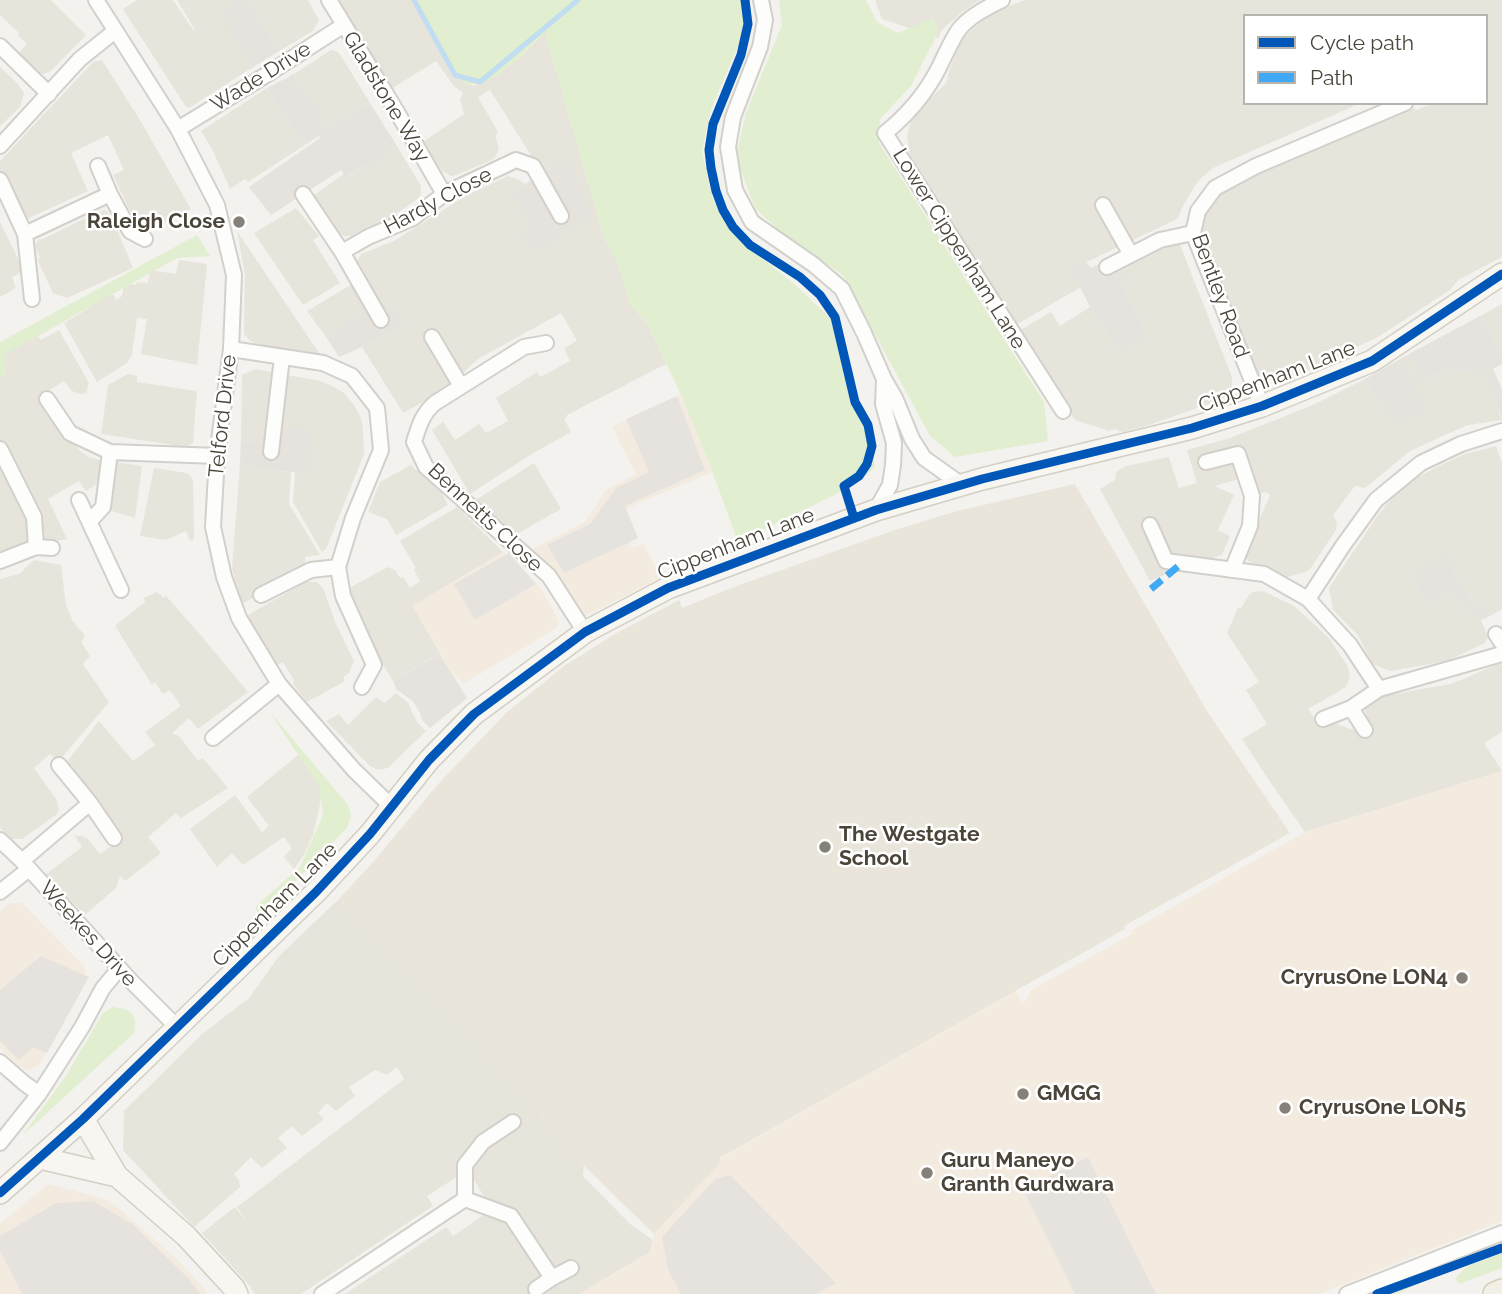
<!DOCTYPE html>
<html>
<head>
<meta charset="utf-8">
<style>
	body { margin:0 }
	#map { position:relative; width:1502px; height:1294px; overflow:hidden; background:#f4f2ee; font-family:Raleway,sans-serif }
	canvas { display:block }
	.legend { position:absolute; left:1243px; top:14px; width:245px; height:91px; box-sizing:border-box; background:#fff; border:2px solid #b7b4b0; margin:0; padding:9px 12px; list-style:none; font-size:21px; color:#4b4439 }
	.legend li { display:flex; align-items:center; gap:14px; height:35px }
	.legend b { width:35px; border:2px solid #b7b4b0 }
</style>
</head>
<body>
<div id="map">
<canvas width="1502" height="1294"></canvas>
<ul class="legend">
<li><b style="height:9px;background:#0057b8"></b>Cycle path</li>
<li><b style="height:9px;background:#3fa9f5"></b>Path</li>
</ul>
</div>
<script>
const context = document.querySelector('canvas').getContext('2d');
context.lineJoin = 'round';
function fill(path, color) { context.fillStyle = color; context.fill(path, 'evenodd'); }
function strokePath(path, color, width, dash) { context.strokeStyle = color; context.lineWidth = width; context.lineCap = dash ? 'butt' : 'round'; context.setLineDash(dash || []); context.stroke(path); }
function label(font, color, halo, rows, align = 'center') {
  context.font = font + ' Raleway,sans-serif'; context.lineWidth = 5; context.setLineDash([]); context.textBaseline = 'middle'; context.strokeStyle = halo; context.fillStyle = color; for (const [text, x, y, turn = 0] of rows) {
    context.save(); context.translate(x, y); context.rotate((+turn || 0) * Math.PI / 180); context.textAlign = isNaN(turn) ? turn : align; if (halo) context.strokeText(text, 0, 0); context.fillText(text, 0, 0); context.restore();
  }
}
fill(new Path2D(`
	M 0,0 L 51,0 L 86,35 L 51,71 L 44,74 L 37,72 L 18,54 L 27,44 L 18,35 L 19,33 L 0,15 Z
	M 137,0 L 173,0 L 194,31 L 195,30 L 177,0 L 231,0 L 234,5 L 223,13 L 231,24 L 229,26 L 253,67 L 189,108 L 186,107 L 123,9 Z
	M 248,0 L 308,0 L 319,20 L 313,31 L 279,51 Z
	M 337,0 L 414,0 L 460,79 L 466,84 L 474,86 L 522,56 L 545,32 L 604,237 L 618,263 L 630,304 L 647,323 L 666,364 L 567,415 L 567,417 L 564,419 L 571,432 L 530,455 L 470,494 L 432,430 L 443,422 L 455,440 L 479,424 L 486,433 L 508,421 L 496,398 L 537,372 L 540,377 L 570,361 L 564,348 L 577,341 L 561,313 L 478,359 L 445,390 L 403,413 L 362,347 L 403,324 L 381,318 L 357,280 L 365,273 L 357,261 L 361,254 L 394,241 L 467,195 L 508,176 L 518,179 L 525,184 L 513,193 L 580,196 L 585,194 L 574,177 L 567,161 L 542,173 L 490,90 L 478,97 L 498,132 L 495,135 L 499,149 L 496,156 L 492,160 L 456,175 L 451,176 L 442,171 L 423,142 L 464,114 L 460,100 L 463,93 L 453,85 L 436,61 L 391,89 Z
	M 875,0 L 980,0 L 962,12 L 942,30 L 938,38 L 882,19 Z
	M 1025,0 L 1502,0 L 1502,257 L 1458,280 L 1450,290 L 1378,337 L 1279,384 L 1254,372 L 1212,263 L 1202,234 L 1205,213 L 1215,197 L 1228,187 L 1413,107 L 1416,110 L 1434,103 L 1486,103 L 1486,16 L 1245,16 L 1245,103 L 1361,103 L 1213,168 L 1198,181 L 1184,204 L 1177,219 L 1072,269 L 1081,287 L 1019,323 L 1013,322 L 915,172 L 909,152 L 907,136 L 911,122 L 920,109 L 947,82 L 948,75 L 957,47 L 963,37 L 992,13 Z
	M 331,50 L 338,52 L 341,56 L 370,103 L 327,130 L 319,117 L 321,115 L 312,100 L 309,100 L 295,79 L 296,73 Z
	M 102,60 L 140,120 L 191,209 L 141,234 L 113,175 L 124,170 L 108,135 L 71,153 L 88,191 L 27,219 L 22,217 L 18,211 L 0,171 L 0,161 L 93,62 Z
	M 0,67 L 17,83 L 24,93 L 20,107 L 0,126 Z
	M 267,88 L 305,145 L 248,182 L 245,179 L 230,189 L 212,149 L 201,131 Z
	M 397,146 L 421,186 L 421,195 L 418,199 L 383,222 L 366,228 L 351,236 L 344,236 L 336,232 L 311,197 L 344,174 L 347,178 L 369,162 L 371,165 L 382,155 Z
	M 296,208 L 319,236 L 313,240 L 340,283 L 303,305 L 254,233 Z
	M 105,210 L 111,215 L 133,268 L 67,298 L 53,293 L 38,261 L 40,257 L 35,247 L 36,243 L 39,239 L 43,239 L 98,212 Z
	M 0,222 L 24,271 L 12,277 L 16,288 L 0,297 Z
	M 237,231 L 321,356 L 257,345 L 247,338 L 244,334 L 245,275 Z
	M 1172,239 L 1180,245 L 1232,377 L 1232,387 L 1228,395 L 1220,400 L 1149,425 L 1122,432 L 1115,429 L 1109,431 L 1075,420 L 1019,331 L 1051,312 L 1060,326 L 1090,307 L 1122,353 L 1149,340 L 1124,288 L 1122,279 L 1122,270 L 1128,260 Z
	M 179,260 L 207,264 L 197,365 L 141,354 L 147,319 L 137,318 L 132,355 L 127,363 L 97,382 L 64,323 L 89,308 L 90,304 L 110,294 L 114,295 L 116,300 L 122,296 L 124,283 L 136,285 L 137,282 L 148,283 L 150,270 L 176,274 Z
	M 349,286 L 361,313 L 326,337 L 307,311 Z
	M 1502,304 L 1502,358 L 1480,316 Z
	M 59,330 L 89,383 L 86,393 L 80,394 L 72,391 L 64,381 L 43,394 L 73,442 L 80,451 L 89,457 L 101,460 L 98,480 L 94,486 L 86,491 L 79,481 L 48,499 L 67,539 L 15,548 L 0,556 L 0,377 L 6,374 L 1,354 L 38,336 L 41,340 Z
	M 1409,354 L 1422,380 L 1434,374 L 1436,377 L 1449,369 L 1485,373 L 1502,420 L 1468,425 L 1447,434 L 1410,451 L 1365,488 L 1355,486 L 1333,515 L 1337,523 L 1336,530 L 1310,569 L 1306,572 L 1287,577 L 1248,561 L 1244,555 L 1270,495 L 1266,492 L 1246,497 L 1239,479 L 1215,486 L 1234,495 L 1218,530 L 1230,536 L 1222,555 L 1214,557 L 1213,571 L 1178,569 L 1150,581 L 1100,489 L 1115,480 L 1116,472 L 1126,466 L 1169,457 L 1179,488 L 1197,483 L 1187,450 L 1230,438 L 1313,405 L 1365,379 L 1382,408 L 1393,416 L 1407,372 L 1400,359 Z
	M 255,369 L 270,372 L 266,437 L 259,444 L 241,441 L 242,375 Z
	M 128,374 L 137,376 L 137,382 L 197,391 L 193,443 L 186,447 L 101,434 L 108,385 Z
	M 282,374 L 321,381 L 334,387 L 344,393 L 354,405 L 361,418 L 363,428 L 364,454 L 326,549 L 322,552 L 293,502 L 295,472 L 306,472 L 282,428 L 276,422 Z
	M 1496,446 L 1502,463 L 1502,609 L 1492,615 L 1476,608 L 1450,567 L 1410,575 L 1428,605 L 1452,592 L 1465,610 L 1474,619 L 1481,620 L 1488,637 L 1485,643 L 1447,661 L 1390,671 L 1373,664 L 1357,634 L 1333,610 L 1329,588 L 1378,515 L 1398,491 L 1416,478 L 1441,465 L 1465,454 Z
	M 114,462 L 142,466 L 135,518 L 108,510 Z
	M 534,463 L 561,509 L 515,535 L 476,502 L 477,499 Z
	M 240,464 L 253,465 L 253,469 L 291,472 L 289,504 L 320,555 L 305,557 L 305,570 L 242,604 L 232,569 Z
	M 411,465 L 416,470 L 419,469 L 442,493 L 448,505 L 396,535 L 387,519 L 368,512 L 380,482 Z
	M 154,468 L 187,473 L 190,475 L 193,481 L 194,539 L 190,541 L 186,531 L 166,540 L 140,536 Z
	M 457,507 L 503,552 L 413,606 L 443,659 L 439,662 L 435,656 L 393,681 L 379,658 L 354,608 L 349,588 L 388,567 L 395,570 L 400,578 L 403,577 L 410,588 L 420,581 L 414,570 L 416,568 L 400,541 Z
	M 34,560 L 61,565 L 66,605 L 72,620 L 85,636 L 81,642 L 90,656 L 83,664 L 109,702 L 58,762 L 50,754 L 34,768 L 56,799 L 59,808 L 57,814 L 22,839 L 12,839 L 0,828 L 0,579 L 19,574 Z
	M 306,582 L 317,582 L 323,588 L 336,624 L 354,661 L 349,673 L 343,677 L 345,681 L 307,702 L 293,684 L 294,680 L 283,662 L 277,665 L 258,636 L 248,615 Z
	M 1263,591 L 1294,606 L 1316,626 L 1329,638 L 1348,667 L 1350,677 L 1346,687 L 1308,709 L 1319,725 L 1335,723 L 1350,729 L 1358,729 L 1369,723 L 1365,710 L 1368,704 L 1378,697 L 1450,684 L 1464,679 L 1499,663 L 1502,665 L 1502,732 L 1484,743 L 1502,771 L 1305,832 L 1270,782 L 1242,739 L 1267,724 L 1246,690 L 1259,682 L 1227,633 L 1238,608 L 1241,608 L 1249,595 L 1253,592 Z
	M 157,592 L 159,595 L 161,594 L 163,598 L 166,596 L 199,633 L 248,692 L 198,729 L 189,718 L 172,733 L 180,737 L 198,761 L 203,758 L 228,788 L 181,818 L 176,813 L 148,837 L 161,853 L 125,881 L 120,876 L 116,888 L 85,915 L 45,875 L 82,847 L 75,836 L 82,836 L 88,839 L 100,854 L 117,842 L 62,768 L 99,721 L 133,761 L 155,745 L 145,732 L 181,706 L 170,690 L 163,694 L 155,682 L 152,685 L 115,626 L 145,602 L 144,598 Z
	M 396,693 L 408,703 L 417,722 L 426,731 L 388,768 L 378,770 L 370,766 L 326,721 L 339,714 L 348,725 L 376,697 L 385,703 Z
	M 299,754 L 322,784 L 319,810 L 313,835 L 305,853 L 294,869 L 284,857 L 292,848 L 284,837 L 243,865 L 232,853 L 217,867 L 190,829 L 235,795 L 262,832 L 269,826 L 247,797 Z
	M 339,899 L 414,978 L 417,976 L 470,1032 L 584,1166 L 583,1176 L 630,1224 L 653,1240 L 650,1252 L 579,1294 L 345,1294 L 446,1227 L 453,1236 L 478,1219 L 491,1208 L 471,1175 L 463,1173 L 427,1196 L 433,1206 L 301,1294 L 255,1294 L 249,1285 L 202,1233 L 235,1207 L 249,1225 L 237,1207 L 404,1079 L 397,1067 L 387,1075 L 375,1070 L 349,1087 L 355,1096 L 336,1111 L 327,1103 L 318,1113 L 324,1119 L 302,1136 L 292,1126 L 278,1138 L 287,1148 L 262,1168 L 251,1157 L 234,1174 L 239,1180 L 240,1187 L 194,1227 L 123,1150 L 124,1111 L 201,1035 L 249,998 L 279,956 Z`), '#e7e4dc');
fill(new Path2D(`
	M 681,395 L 712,472 L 630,507 L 622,514 L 620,520 L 632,548 L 644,544 L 661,578 L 583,617 L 554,577 L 531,550 L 585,522 L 606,490 L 636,474 L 612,427 Z
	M 503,552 L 541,589 L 559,621 L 557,628 L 463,684 L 458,676 L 455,677 L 412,606 Z
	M 1502,771 L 1502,1221 L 1319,1294 L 579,1294 L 650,1252 L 654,1234 L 721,1162 L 720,1159 L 1016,991 L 1022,1002 L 1027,1000 L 1030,991 L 1133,933 L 1132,930 L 1305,832 Z
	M 9,903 L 22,903 L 85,967 L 86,978 L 39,1065 L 28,1071 L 16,1064 L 0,1047 L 0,911 Z
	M 48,1184 L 109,1200 L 177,1259 L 201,1285 L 207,1294 L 0,1294 L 0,1224 Z`), '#f3ebdf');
fill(new Path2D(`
	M 231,0 L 248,0 L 279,51 L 253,67 L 228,26 L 230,24 L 223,13 L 234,5 Z
	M 296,73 L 295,79 L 309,100 L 312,99 L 321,115 L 319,117 L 327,130 L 370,103 L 397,146 L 382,155 L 384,157 L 371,166 L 369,162 L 346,178 L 319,136 L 305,145 L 267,88 Z
	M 567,160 L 577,176 L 575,178 L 586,194 L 581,197 L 593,216 L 532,251 L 522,234 L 533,224 L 512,193 L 542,173 Z
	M 1106,261 L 1122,270 L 1122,279 L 1124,288 L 1149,340 L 1122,353 L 1090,307 L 1071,269 L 1086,262 L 1091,268 Z
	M 357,280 L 382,318 L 396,309 L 403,324 L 362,347 L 339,357 L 326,337 L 361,313 L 349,286 Z
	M 1480,316 L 1502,358 L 1502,364 L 1493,369 L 1502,389 L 1502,418 L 1484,373 L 1449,369 L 1435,377 L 1433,374 L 1422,381 L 1409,354 Z
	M 1400,359 L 1409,373 L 1425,411 L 1397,424 L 1393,416 L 1382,408 L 1365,379 Z
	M 270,372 L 282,374 L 276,422 L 282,428 L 310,431 L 306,473 L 252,469 L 252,465 L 240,464 L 241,441 L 259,444 L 266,437 Z
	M 1446,554 L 1451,561 L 1450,567 L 1476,608 L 1492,615 L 1481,620 L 1474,619 L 1465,610 L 1452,592 L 1428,605 L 1410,575 Z
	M 436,656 L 439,661 L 443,659 L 467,698 L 430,728 L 422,720 L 420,713 L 413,701 L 397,690 L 393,681 Z`), '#e6e2de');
fill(new Path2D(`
	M 1075,484 L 1207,711 L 1290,833 L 1124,926 L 1125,929 L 720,1158 L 721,1162 L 654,1234 L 584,1166 L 470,1032 L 417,976 L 414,978 L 339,899 L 374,861 L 440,782 L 506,713 L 564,666 L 613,635 L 679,600 L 682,608 L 731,588 L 892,531 L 957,511 Z`), '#eae5da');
fill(new Path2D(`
	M 414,0 L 742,0 L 745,7 L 744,32 L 711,109 L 702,151 L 713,200 L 744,244 L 792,282 L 831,319 L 872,446 L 875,467 L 855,485 L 738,542 L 712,471 L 681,395 L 647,323 L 630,304 L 618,263 L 604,237 L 545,33 C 526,49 495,89 466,84 L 460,79 Z
	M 779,0 L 866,0 L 877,22 L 898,33 L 933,18 L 939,31 L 911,86 L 880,119 L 879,143 L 1044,402 L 1048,441 L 955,457 L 930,436 L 843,275 L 786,237 L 755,208 L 736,157 L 746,113 L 782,25 Z
	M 197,235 L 210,256 L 177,258 L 4,355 L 6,374 L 0,377 L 0,342 Z
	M 269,711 L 348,805 L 351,816 L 347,828 L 260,918 L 255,907 L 300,867 L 323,815 L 319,786 Z
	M 113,1007 C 131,1009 138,1014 134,1033 L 23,1135 L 67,1074 L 103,1013 Z
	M 1502,1253 L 1502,1268 L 1459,1284 L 1455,1278 L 1468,1266 Z
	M 1462,1260 L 1429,1279 L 1397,1294 L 1372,1294 L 1433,1267 Z`), '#e1eecf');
fill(new Path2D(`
	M 323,136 L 344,168 L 271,215 L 249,187 Z
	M 677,396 L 705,470 L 625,506 L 638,538 L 564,573 L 547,545 L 590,524 L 616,488 L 649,472 L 626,419 Z
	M 509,553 L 536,584 L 475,620 L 454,584 Z
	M 41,956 L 89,977 L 47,1053 L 34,1047 L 19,1060 L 0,1041 L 0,990 Z
	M 1088,1157 L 1156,1294 L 1075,1294 L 1023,1190 Z
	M 730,1175 L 836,1283 L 816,1294 L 681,1294 L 668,1270 L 662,1237 L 715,1179 Z
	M 93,1201 L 132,1224 L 189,1279 L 200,1294 L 22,1294 L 0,1251 L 0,1236 L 56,1203 Z`), '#e6e3df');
strokePath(new Path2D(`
	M 414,0 L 455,75 L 480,82 L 578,0`), '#c0ddf1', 5);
const street = new Path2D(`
	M 96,0 L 178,129 L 217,205 L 234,275 L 231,349 L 217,456 L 213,527 L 224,577 L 239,618 L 279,684 L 354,770 L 392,807
	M 329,0 L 397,112 L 444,194
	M 761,0 L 765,20 L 760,47 L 733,117 L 728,147 L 735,190 L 752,222 L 814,265 L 842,289 L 864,333 L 884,379 L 895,398 L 912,439 L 924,458 L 962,485
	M 1002,0 C 988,7 972,15 961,27 C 953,35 942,63 935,75 C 922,98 905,117 885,133 L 1063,411
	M 0,46 L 49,94
	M 178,129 L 266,75 L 344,25
	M 0,146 L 80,59 L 115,31
	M 98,166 L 110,194 L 130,231 L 145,239
	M 0,180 L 25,234 L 32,299
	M 303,194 L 342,252
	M 1103,205 L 1130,253
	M 25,234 L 110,194
	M 1107,267 L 1160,240 L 1193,233
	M 381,320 L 342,252 L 368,237 L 413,218 L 444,194 L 516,160 L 533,166 L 561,216
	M 432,337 L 461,386
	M 546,343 L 524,347 L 435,403 C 422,414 419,426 414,442 L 426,467 L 549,576 L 585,632
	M 231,349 L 323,363 L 352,376 L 377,408 L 381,450 L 353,518 L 338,567 L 343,596 L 374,665 L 362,687
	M 47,399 L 70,433 L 110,452 L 217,456
	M 1262,406 L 1193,233 L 1198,211 L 1215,188 L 1256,166 L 1405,103
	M 0,449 L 34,517 L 36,547
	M 271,452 L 282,357
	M 1206,462 L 1238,454 L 1252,496 L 1250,526 L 1232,570
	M 79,500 L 121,590
	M 876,510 L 890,485 L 893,465 L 894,443 L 883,404 L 884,381
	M 90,521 L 103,507 L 110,452
	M 1150,525 L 1166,561 L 1264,574 L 1308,599 L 1350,645 L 1379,689
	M 0,561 L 36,547 L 52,548
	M 261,595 L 311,570 L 338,567
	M 1308,599 L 1342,547 L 1376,500 L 1421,463 L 1461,444 L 1502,431
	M 1496,634 L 1502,643
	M 1351,708 L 1365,730
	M 1323,719 L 1351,708 L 1379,689 L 1502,654
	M 213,738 L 279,684
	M 59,765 L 90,803 L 114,838
	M 0,840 L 22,861 L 131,981 L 177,1027
	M 22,861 L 90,803
	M 0,892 L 29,869
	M 0,1062 L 24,1083 L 39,1094
	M 0,1143 L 39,1094 L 82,1027 L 103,988 L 119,969
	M 465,1199 L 511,1216 L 552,1278
	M 465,1199 L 465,1165 L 483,1142 L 513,1122
	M 536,1289 L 552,1278 L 571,1268
	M 322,1294 L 465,1199
	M 1347,1294 L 1502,1233`);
const secondary = new Path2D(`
	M 83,1119 L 117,1176 L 186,1236 L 234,1288 L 237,1294
	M 40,1158 L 117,1176
	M 0,1193 L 83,1119 L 316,892 L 370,834 L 429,760 L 474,714 L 585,632 L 668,588 L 876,510 L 982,479 L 1192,428 L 1262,406 L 1372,361 L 1502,274`);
const primary = new Path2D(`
	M 1495,1294 L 1502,1291`);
strokePath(street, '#d2d0cb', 18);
strokePath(secondary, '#d3cfc5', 24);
strokePath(primary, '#d6cebb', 26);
strokePath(street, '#fdfdfc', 14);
strokePath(secondary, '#f7f6f1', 21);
strokePath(primary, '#f2efe6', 23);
strokePath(new Path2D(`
	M 1151,589 L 1182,563`), '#3fa9f5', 7, [14, 7]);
strokePath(new Path2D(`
	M 745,0 L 748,24 L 741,55 L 713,124 L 709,150 L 711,168 L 716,191 L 723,210 L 733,227 L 750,245 L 800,277 L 820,295 L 835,317 L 855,402 L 868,425 L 872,446 L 867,464 L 859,476 L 844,486 L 854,518
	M 0,1193 L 83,1119 L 316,892 L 370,834 L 429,760 L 474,714 L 585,632 L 668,588 L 876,510 L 982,479 L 1192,428 L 1262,406 L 1372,361 L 1502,274
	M 1377,1294 L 1502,1248`), '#0057b8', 9);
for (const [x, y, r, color] of [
	[239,222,7,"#868178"],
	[825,847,7,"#868178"],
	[1462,978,7,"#868178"],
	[1023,1094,7,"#868178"],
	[1285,1108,7,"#868178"],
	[927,1173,7,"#868178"]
]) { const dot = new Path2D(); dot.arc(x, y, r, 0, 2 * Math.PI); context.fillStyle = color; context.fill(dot); strokePath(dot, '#fff', 2.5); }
label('21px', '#4b4439', '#fff', [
	["Wade Drive",261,77,-32],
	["Gladstone Way",386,97,59],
	["Hardy Close",438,201,-28],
	["Lower Cippenham Lane",959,249,58],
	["Bentley Road",1220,296,70],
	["Cippenham Lane",1277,377,-21],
	["Telford Drive",223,416,-84],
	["Bennetts Close",485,518,43],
	["Cippenham Lane",736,544,-21],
	["Cippenham Lane",275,905,-45],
	["Weekes Drive",88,934,48]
]);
label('bold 21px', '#4b4439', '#fff', [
	["Raleigh Close",225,222,"right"],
	["The Westgate",839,835],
	["School",839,859],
	["CryrusOne LON4",1448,978,"right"],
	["GMGG",1037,1094],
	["CryrusOne LON5",1299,1108],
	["Guru Maneyo",941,1161],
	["Granth Gurdwara",941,1185]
], 'left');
</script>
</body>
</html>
